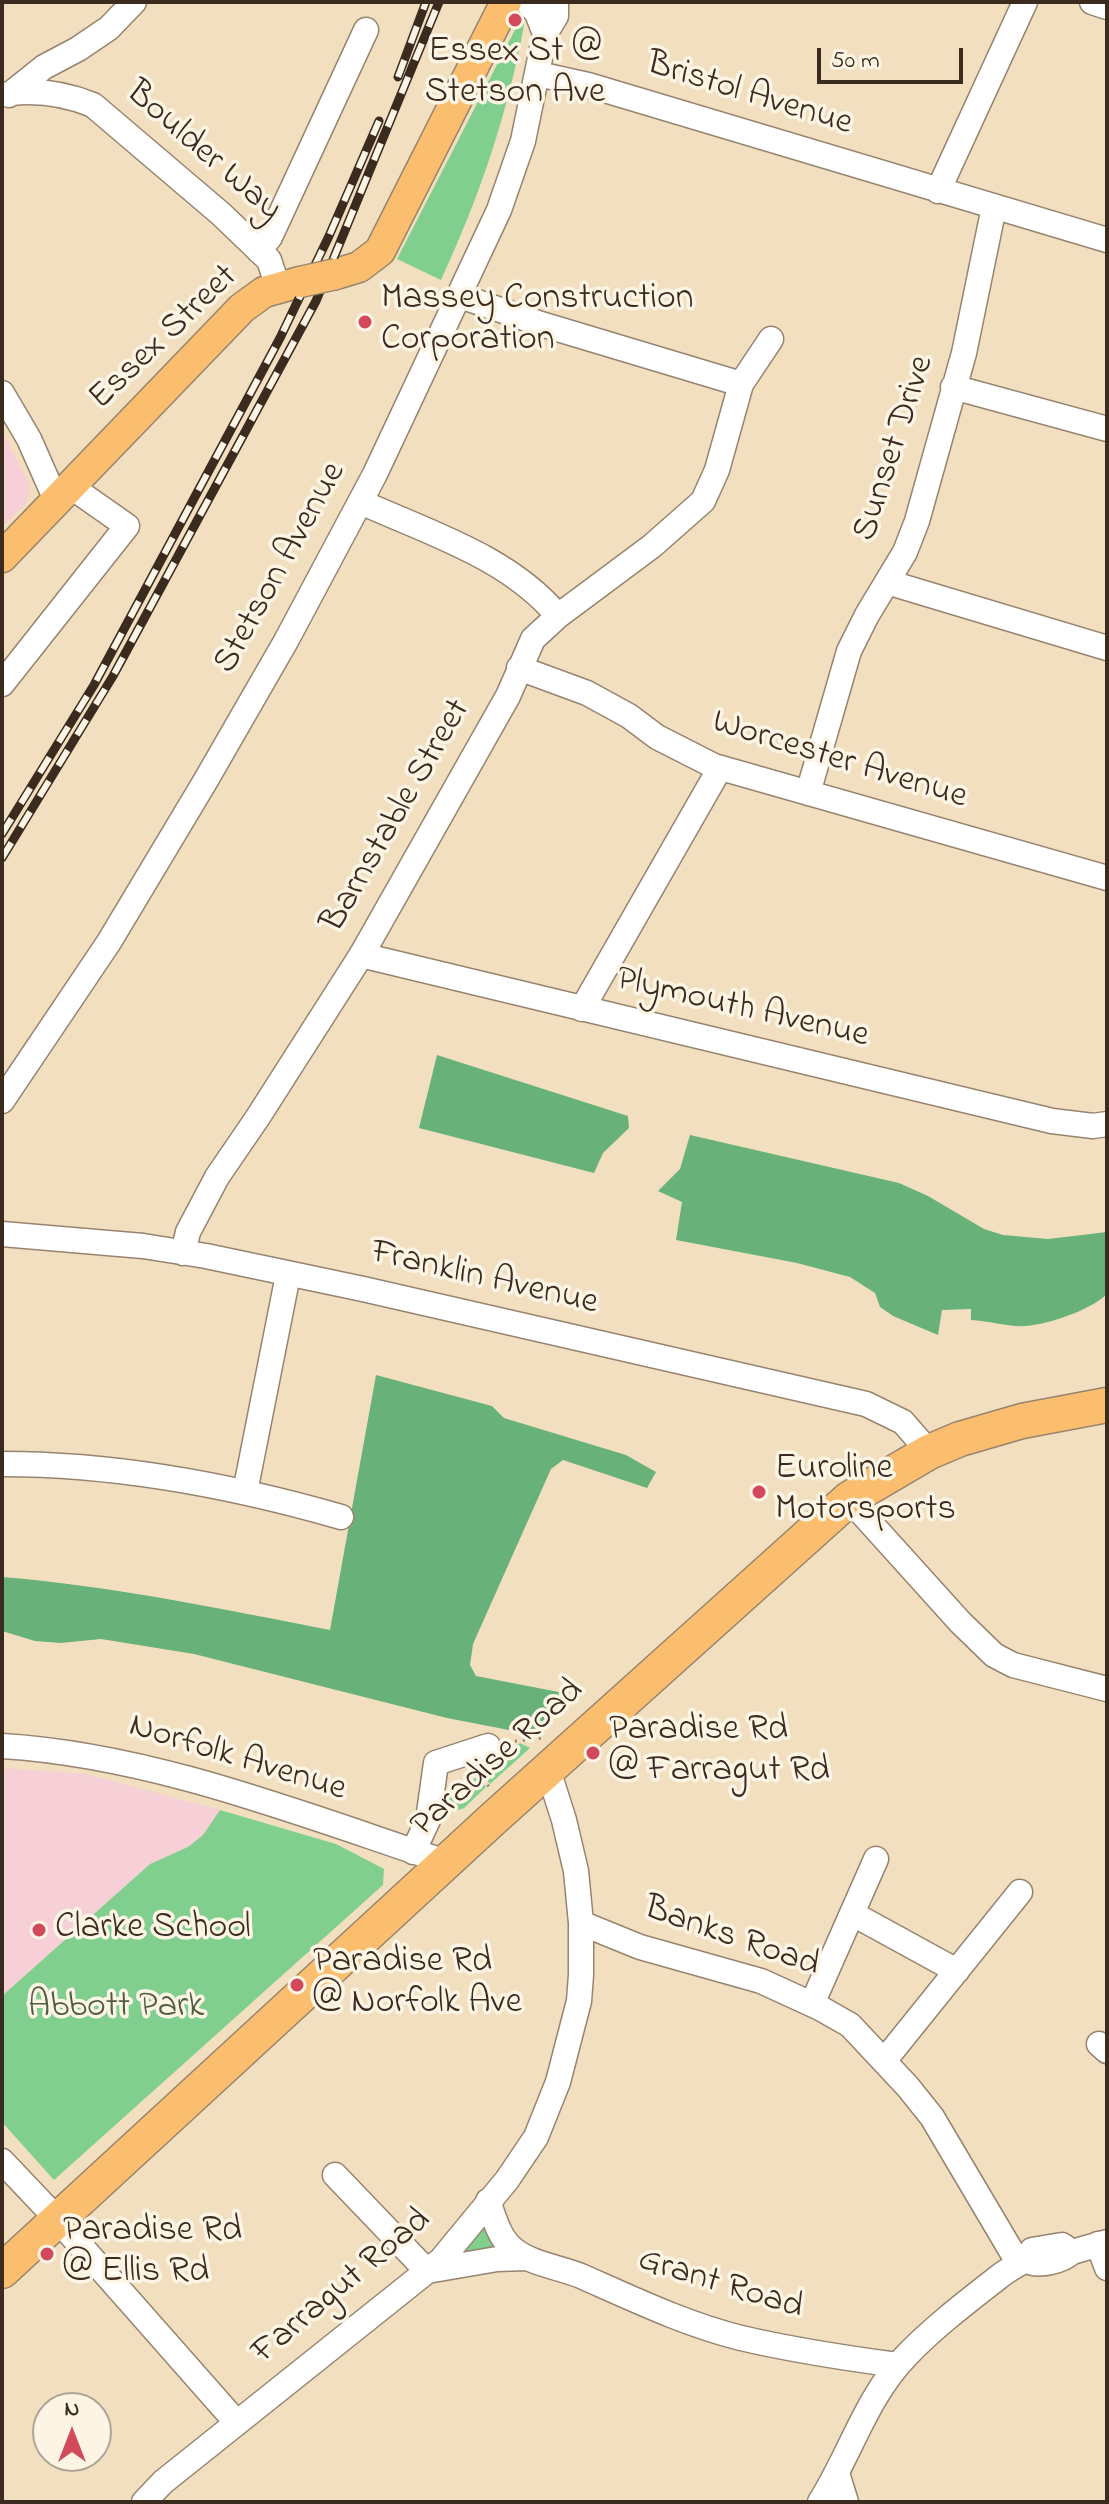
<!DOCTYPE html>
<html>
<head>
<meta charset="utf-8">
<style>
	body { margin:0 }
	#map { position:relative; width:1109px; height:2504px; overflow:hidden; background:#f2dfc0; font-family:"Indie Flower",sans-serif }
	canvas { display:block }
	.frame { position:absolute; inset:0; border:4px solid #3b2a1e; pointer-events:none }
	.north { position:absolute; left:32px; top:2392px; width:80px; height:80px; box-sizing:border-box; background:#fcf5e5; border:2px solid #afa495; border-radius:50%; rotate:0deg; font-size:22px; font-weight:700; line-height:32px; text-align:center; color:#3b2a1e }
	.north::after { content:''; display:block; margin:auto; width:28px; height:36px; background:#d1495b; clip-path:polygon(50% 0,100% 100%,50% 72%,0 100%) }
	.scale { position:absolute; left:817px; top:48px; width:146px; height:36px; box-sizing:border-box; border:4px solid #3b2a1e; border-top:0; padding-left:10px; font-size:24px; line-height:28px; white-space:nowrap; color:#3b2a1e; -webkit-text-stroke:6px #fcf5e5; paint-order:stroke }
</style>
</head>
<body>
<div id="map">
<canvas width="1109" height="2504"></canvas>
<div class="frame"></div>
<div class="north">N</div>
<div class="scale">50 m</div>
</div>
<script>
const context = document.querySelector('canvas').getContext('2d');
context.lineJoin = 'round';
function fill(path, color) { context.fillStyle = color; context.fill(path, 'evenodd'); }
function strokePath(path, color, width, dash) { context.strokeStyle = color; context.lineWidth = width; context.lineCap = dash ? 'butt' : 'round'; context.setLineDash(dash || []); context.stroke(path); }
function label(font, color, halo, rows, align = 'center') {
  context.font = font + ' "Indie Flower",sans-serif'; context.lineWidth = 7; context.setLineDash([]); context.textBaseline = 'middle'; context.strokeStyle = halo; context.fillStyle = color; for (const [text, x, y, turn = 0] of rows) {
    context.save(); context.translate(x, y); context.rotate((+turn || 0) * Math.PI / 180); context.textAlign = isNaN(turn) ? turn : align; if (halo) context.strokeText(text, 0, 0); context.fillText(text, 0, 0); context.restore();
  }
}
fill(new Path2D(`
	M 2,432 L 30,485 L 29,495 L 24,506 L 2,527 Z
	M 2,1768 L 86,1774 L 220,1810 L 203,1835 L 188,1847 L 150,1864 L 2,1996 Z`), '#f6cfd7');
fill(new Path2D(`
	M 520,20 L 524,21 L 524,25 C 508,113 479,198 441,280 L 397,259 Z
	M 520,1743 L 530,1748 L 490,1784 L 481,1773 Z
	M 478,1776 L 486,1787 L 464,1808 L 440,1816 L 443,1794 L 448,1793 L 452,1796 Z
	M 220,1810 L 336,1844 L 384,1869 L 383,1885 L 54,2180 L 2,2122 L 2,1996 L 150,1864 L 188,1847 L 203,1835 Z
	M 481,2229 L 487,2229 L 501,2247 L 463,2258 L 459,2253 Z`), '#80cf8e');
fill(new Path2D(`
	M 437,1055 L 628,1116 L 629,1128 L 603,1153 L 594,1173 L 419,1128 Z
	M 690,1135 L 899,1183 L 928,1196 L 984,1229 L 1003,1235 L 1048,1239 L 1107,1232 L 1107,1294 C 1090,1311 1040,1328 1016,1326 C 1002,1325 987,1321 971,1320 L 971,1309 L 942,1310 L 938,1335 L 893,1316 L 880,1307 L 875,1293 L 850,1277 L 797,1263 L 676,1240 L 682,1202 L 658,1191 L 680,1169 Z
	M 376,1375 L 492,1406 L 504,1418 L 626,1455 L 656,1472 L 647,1488 L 563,1460 L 551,1469 L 473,1644 L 470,1665 L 476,1676 L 569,1694 L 558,1712 L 540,1730 L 519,1732 L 447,1718 L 194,1654 L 101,1639 L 61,1643 L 35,1641 L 2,1631 L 2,1577 C 113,1586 222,1609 330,1630 Z`), '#68b279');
const minor = new Path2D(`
	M 527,2 L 537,13 L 545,34
	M 1092,2 L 1107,7
	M 538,74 L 588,85 L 1107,240
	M 11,93 C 40,90 66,94 93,105 L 221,214 L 269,260 L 278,287
	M 9,95 L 44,67 L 78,49 L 109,28 L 134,2
	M 938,191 L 1025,2
	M 259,251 L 270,237 L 366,30
	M 460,296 L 541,324 L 741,384
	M 953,387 L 1107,429
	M 2,393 L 29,439 L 56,500
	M 887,582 L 1107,648
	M 558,616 L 652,546 L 703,501 L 717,470 L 741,384 L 771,339
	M 519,668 L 587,693 L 629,716 L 657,737 L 714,766 L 1107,878
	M 2,684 L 127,526 L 70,486
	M 808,793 L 849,651 L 867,615 L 905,552 L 917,521 L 964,353 L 994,207
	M 361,955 L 1052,1121 L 1093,1126 L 1107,1124
	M 582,1009 L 720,768
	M 2,1101 L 109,942 L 206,780 L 286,641 L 375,474 L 499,210 L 523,141 L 545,34 L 556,16 L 556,2
	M 2,1234 L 143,1246 L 206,1256 L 363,1289 L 866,1404 L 903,1422 L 929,1452
	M 183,1253 L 188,1232 L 217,1177 L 258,1117 L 362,954 L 508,696 L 533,639 L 558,616 C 509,557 429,533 361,502
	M 2,1464 C 117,1464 230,1485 341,1517
	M 245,1492 L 288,1275
	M 849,1499 L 960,1622 L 994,1655 L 1013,1665 L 1107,1689
	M 2,1746 C 153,1755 303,1815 446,1862
	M 413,1852 L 428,1820 L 436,1763 L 488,1746
	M 853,1914 L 957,1971
	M 581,1923 L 640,1947 L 761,1981 L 820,2008 L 850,2025 L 908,2087 L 932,2117 L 1019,2264
	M 812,2004 L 876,1859
	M 1099,2044 L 1107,2051
	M 884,2061 L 1020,1892
	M 2,2161 L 58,2220 L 237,2423
	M 335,2175 L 427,2271 L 497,2259 L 526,2258
	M 488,2201 C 494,2217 499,2238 513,2249 C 531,2264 559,2267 581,2276 C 633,2299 685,2324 741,2338 C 792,2350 845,2358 897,2365
	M 1098,2244 L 1107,2268
	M 1072,2252 L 1107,2242
	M 837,2473 L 846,2502
	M 144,2502 L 163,2482 L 441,2260 L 507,2180 L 536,2137 L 558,2082 L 579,2001 L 581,1975 L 581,1923 L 576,1871 L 564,1820 L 548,1770
	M 820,2502 C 851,2453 866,2397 907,2355 C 935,2326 968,2301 1000,2276 C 1013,2266 1023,2264 1032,2250 L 1062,2245 L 1072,2252 C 1062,2261 1038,2268 1026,2260`);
const major = new Path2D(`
	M 336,274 L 359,267 L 380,251 L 506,2
	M 2,557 L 242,308 L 264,292 L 300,282`);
const highway = new Path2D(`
	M 2,2271 L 494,1818 L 849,1499 L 929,1452 L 960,1439 L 1022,1421 L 1107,1405`);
strokePath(minor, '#96846f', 27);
strokePath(major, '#96846f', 33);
strokePath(highway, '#96846f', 37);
strokePath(new Path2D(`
	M 507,1742 L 543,1738
	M 478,1772 L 490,1788`), '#96846f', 3, [2, 6]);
strokePath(minor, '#fff', 24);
strokePath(major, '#fbbe6e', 30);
strokePath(highway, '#fbbe6e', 34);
const rail = new Path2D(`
	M 398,77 L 426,2
	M 2,834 L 94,685 L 280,338 L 329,236 L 379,121
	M 2,858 L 113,676 L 316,301 L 439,2`);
strokePath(rail, '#3b2a1e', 9);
strokePath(rail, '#fcf5e5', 6, [18]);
const majorBridge = new Path2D(`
	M 300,282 L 336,274`);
strokePath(majorBridge, '#96846f', 33, []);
strokePath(majorBridge, '#fbbe6e', 30);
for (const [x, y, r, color] of [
	[515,20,8,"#d1495b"],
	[365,322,8,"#d1495b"],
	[759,1492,8,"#d1495b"],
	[593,1753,8,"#d1495b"],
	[39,1930,8,"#d1495b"],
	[297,1985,8,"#d1495b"],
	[47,2254,8,"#d1495b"]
]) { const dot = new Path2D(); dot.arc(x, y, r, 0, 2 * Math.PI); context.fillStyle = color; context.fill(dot); strokePath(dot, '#fcf5e5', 3); }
label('36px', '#3b2a1e', '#fcf5e5', [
	["Essex St @",515,54,"center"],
	["Stetson Ave",515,95,"center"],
	["Massey Construction",381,301],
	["Corporation",381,342],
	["Euroline",775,1471],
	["Motorsports",775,1512],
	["Paradise Rd",609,1732],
	["@ Farragut Rd",609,1773],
	["Clarke School",55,1930],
	["Paradise Rd",313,1964],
	["@ Norfolk Ave",313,2005],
	["Paradise Rd",63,2233],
	["@ Ellis Rd",63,2274]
], 'left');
label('36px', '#3b2a1e', '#fcf5e5', [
	["Bristol Avenue",749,96,17],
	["Boulder Way",202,153,41],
	["Essex Street",165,339,-44],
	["Sunset Drive",896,449,-72],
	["Stetson Avenue",282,569,-61],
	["Worcester Avenue",839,762,17],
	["Barnstable Street",398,817,-60],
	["Plymouth Avenue",742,1010,13],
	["Franklin Avenue",484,1280,13],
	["Norfolk Avenue",237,1760,17],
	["Paradise Road",499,1760,-42],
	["Banks Road",731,1939,19],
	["Grant Road",720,2286,17],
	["Farragut Road",343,2288,-40]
]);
label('36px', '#505c40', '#fcf5e5', [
	["Abbott Park",116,2009]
]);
</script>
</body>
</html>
